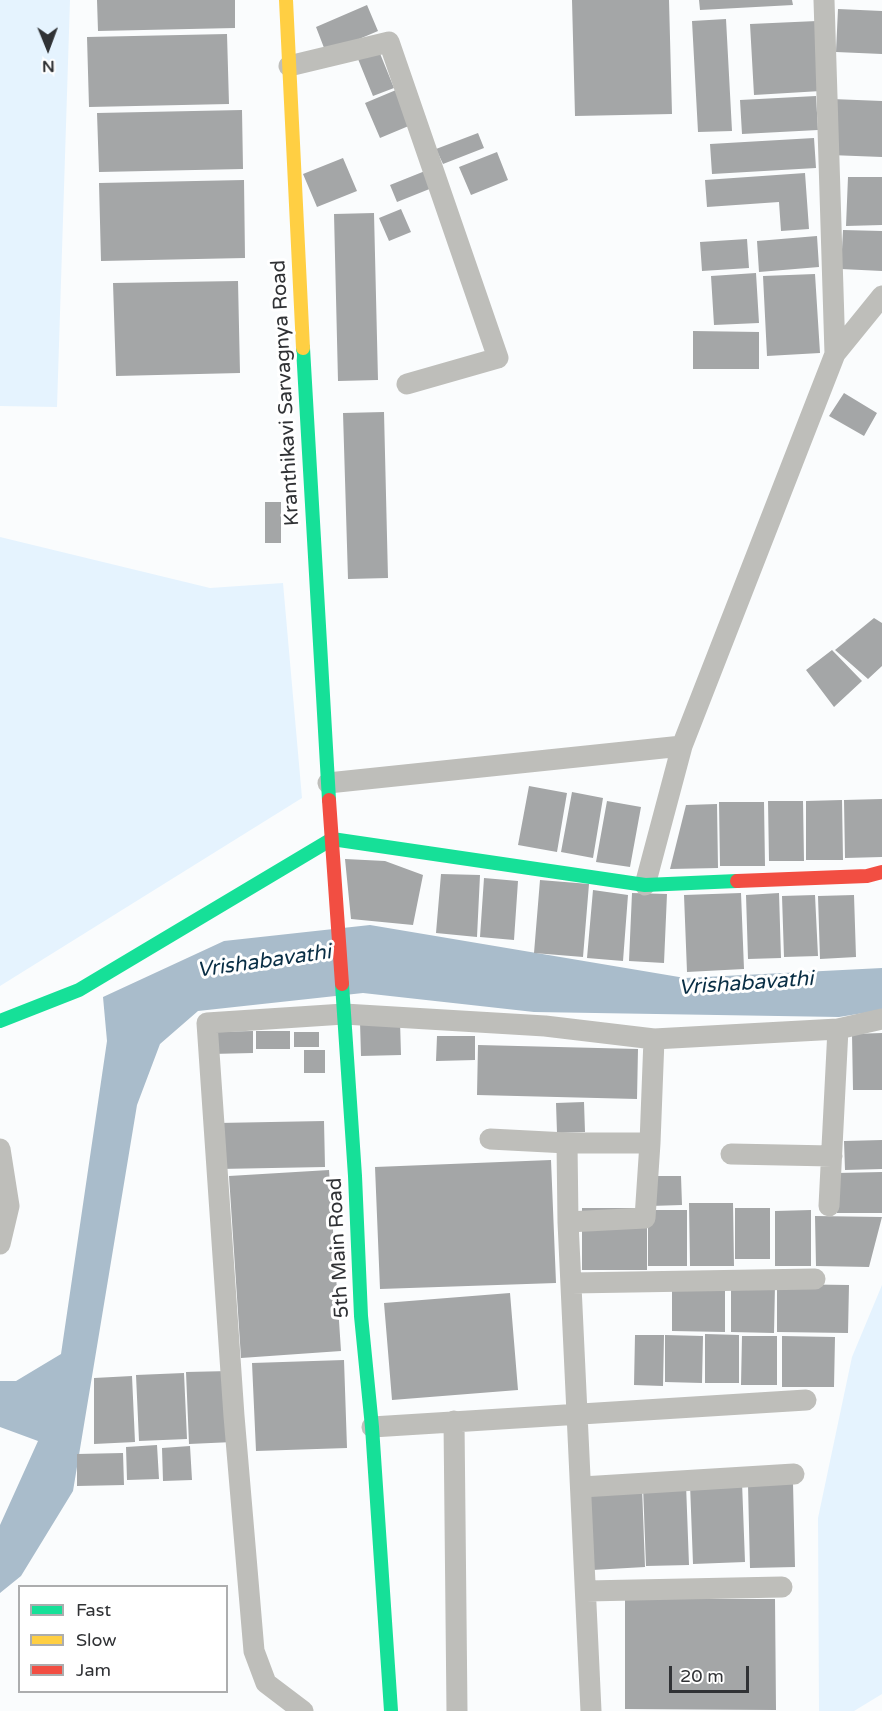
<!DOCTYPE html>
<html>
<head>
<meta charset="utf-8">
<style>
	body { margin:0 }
	#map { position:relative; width:882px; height:1711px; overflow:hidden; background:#fafcfd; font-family:"Varela Round",sans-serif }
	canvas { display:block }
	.legend { position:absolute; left:18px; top:1585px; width:210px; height:108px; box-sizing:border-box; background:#fff; border:2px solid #acadae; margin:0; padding:8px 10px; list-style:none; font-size:18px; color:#303235 }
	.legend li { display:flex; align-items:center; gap:12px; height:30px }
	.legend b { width:30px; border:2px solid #acadae }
	.north { position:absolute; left:18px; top:18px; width:60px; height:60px; -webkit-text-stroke:4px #fff; paint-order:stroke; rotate:179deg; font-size:16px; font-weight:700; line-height:24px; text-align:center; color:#303235 }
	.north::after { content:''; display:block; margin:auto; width:21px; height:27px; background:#303235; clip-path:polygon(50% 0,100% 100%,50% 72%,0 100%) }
	.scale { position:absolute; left:669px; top:1666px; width:80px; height:27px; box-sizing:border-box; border:3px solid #303235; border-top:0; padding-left:8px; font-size:18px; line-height:21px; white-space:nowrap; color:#303235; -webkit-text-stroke:4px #fff; paint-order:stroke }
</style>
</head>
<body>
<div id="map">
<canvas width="882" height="1711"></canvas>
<ul class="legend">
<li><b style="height:8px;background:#16e098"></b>Fast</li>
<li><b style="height:8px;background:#ffcf43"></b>Slow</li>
<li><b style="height:8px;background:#f24e42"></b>Jam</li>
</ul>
<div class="north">N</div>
<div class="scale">20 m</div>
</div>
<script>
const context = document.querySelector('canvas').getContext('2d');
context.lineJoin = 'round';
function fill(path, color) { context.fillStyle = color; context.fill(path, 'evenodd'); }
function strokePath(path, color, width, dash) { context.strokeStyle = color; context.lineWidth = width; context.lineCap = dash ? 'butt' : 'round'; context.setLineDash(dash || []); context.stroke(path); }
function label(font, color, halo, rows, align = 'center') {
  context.font = font + ' "Varela Round",sans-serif'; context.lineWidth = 6; context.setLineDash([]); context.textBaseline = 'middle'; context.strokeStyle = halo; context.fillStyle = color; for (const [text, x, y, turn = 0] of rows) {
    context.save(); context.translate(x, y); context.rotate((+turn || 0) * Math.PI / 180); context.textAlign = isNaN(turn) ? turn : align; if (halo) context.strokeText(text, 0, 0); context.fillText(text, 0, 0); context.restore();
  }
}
fill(new Path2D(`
	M 0,0 L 70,0 L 57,407 L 0,406 Z
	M 0,537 L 210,588 L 283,583 L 302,798 L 0,986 Z
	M 882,1285 L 882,1694 L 854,1711 L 819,1711 L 818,1518 L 852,1357 Z`), '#e5f3fe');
fill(new Path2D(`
	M 370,925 L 685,978 L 882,968 L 882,1010 L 839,1017 L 534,1012 L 363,993 L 198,1011 L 160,1044 L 137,1105 L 73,1491 L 21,1576 L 0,1593 L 0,1525 L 38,1441 L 0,1427 L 0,1381 L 16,1381 L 61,1354 L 107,1041 L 103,997 L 224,941 Z`), '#a9bccb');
fill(new Path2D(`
	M 97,0 L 235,0 L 235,28 L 98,31 Z
	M 572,0 L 669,0 L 672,114 L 575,116 Z
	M 699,0 L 792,0 L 793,5 L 700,10 Z
	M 367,5 L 378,31 L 326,53 L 316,27 Z
	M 838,9 L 882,11 L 882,54 L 836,52 Z
	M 726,19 L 732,131 L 698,132 L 692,21 Z
	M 817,21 L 821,91 L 754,95 L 750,24 Z
	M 227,34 L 229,104 L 89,107 L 87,37 Z
	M 379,51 L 394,88 L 373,96 L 358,59 Z
	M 396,90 L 411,125 L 380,138 L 365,103 Z
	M 816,96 L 818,130 L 742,134 L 740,100 Z
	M 832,99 L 882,101 L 882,157 L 830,155 Z
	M 242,110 L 243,169 L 99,172 L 97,113 Z
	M 478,133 L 484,148 L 443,164 L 436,149 Z
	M 814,138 L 816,168 L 712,174 L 710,144 Z
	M 497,152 L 508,180 L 471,195 L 459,167 Z
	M 343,158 L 357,191 L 317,207 L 303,174 Z
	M 425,171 L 432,188 L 397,202 L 390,185 Z
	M 805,173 L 809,229 L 781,231 L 779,202 L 707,207 L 705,180 Z
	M 848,177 L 882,177 L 882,225 L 846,226 Z
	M 244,180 L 245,258 L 101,261 L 99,183 Z
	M 401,209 L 411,232 L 389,241 L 379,218 Z
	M 374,213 L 378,380 L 338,381 L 334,214 Z
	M 843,230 L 882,231 L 882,271 L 841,269 Z
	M 817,236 L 819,267 L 759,272 L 757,241 Z
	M 747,239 L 749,268 L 702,271 L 700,242 Z
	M 756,273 L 759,323 L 714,325 L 711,276 Z
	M 815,274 L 820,353 L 767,356 L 763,276 Z
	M 238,281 L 240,373 L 116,376 L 113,283 Z
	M 693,331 L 759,332 L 759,369 L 693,369 Z
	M 844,393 L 877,413 L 864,436 L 829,416 Z
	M 384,412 L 388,578 L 348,579 L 343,413 Z
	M 265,502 L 281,502 L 281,543 L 265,543 Z
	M 874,618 L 882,623 L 882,666 L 868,679 L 835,650 Z
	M 832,650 L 862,681 L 834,707 L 806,670 Z
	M 529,786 L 567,793 L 557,852 L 518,845 Z
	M 572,792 L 603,798 L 593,858 L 561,852 Z
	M 882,799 L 882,857 L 845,858 L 844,800 Z
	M 842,800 L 843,860 L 806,860 L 806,801 Z
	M 607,801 L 641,807 L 630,867 L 596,862 Z
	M 768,801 L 803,801 L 804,861 L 769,861 Z
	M 719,802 L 764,802 L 765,866 L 720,866 Z
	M 717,804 L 718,868 L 670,869 L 686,805 Z
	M 345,859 L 385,861 L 423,875 L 413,925 L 351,919 Z
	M 441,874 L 480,875 L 477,937 L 436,933 Z
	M 484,878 L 518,881 L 514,940 L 480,937 Z
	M 540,880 L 589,884 L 583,957 L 534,953 Z
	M 593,890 L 628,895 L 623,961 L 587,958 Z
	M 632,893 L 667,894 L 664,963 L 629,961 Z
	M 741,893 L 744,969 L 687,972 L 684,895 Z
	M 779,893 L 781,958 L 748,959 L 746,895 Z
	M 815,895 L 818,956 L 784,957 L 782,896 Z
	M 854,895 L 856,957 L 820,959 L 818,896 Z
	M 400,1021 L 401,1055 L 361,1056 L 360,1022 Z
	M 253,1031 L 253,1053 L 211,1054 L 211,1032 Z
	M 256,1031 L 290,1031 L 290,1049 L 256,1049 Z
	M 294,1032 L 319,1032 L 319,1047 L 294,1047 Z
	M 882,1033 L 882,1090 L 853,1090 L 852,1034 Z
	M 437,1036 L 475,1036 L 475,1060 L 436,1061 Z
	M 478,1045 L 638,1049 L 637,1099 L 477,1095 Z
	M 304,1050 L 325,1050 L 325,1073 L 304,1073 Z
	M 584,1102 L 585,1132 L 557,1133 L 556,1103 Z
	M 324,1121 L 325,1167 L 219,1169 L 218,1123 Z
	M 882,1140 L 882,1169 L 845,1170 L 844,1141 Z
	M 551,1160 L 556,1283 L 380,1289 L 375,1167 Z
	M 329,1170 L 341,1351 L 241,1358 L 229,1176 Z
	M 882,1172 L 882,1213 L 837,1213 L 837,1173 Z
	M 649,1176 L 681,1176 L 682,1205 L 650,1206 Z
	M 689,1203 L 733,1203 L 734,1266 L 690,1266 Z
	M 582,1208 L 647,1208 L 647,1270 L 582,1270 Z
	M 735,1208 L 770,1208 L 770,1259 L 735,1259 Z
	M 648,1210 L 687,1210 L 687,1266 L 648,1266 Z
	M 811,1210 L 811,1266 L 775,1266 L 775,1211 Z
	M 815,1216 L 882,1217 L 869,1267 L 816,1266 Z
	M 672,1284 L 725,1284 L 725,1332 L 672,1331 Z
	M 777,1284 L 849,1285 L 848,1333 L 777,1332 Z
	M 731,1285 L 775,1285 L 774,1333 L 731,1332 Z
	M 510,1293 L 518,1390 L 392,1400 L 384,1303 Z
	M 705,1334 L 739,1335 L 739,1383 L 705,1383 Z
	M 635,1335 L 664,1335 L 663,1386 L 634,1385 Z
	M 665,1335 L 703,1336 L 702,1383 L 665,1382 Z
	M 742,1336 L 777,1336 L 777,1385 L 741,1385 Z
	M 782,1336 L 835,1337 L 834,1387 L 782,1387 Z
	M 344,1360 L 347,1448 L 256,1451 L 252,1363 Z
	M 230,1371 L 233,1442 L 189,1444 L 186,1372 Z
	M 184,1373 L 187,1439 L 139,1441 L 136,1375 Z
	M 132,1376 L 135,1442 L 94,1444 L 94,1378 Z
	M 157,1445 L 159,1479 L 127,1480 L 126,1447 Z
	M 190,1446 L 192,1480 L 163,1481 L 162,1448 Z
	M 123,1453 L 124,1485 L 77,1486 L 77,1454 Z
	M 742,1482 L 745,1562 L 693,1564 L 690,1484 Z
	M 793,1483 L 795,1567 L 750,1568 L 748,1485 Z
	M 686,1484 L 689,1565 L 646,1566 L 643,1486 Z
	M 642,1487 L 645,1567 L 592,1570 L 588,1490 Z
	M 625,1599 L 775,1599 L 776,1710 L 625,1709 Z`), '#a4a6a7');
strokePath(new Path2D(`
	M 824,0 L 835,354
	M 289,66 L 389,42 L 498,358 L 407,384
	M 328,783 L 682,746
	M 645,885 L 682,746 L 835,354 L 882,296
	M 490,1139 L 567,1143 L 650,1143 L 654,1039
	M 567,1143 L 568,1222 L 591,1711
	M 0,1149 L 9,1206 L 0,1244
	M 731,1154 L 832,1156
	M 829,1206 L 838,1029
	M 568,1222 L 645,1218 L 650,1143
	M 572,1283 L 815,1279
	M 454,1421 L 457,1711
	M 372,1427 L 806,1400
	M 582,1487 L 794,1474
	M 586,1591 L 782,1587
	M 303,1711 L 266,1683 L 254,1651 L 234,1416 L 207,1023 L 344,1014 L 545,1026 L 654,1039 L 838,1029 L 882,1019`), '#bebeba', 21);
strokePath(new Path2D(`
	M 303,348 L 329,800
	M 342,984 L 355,1176 L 361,1316 L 372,1427 L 391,1711
	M 0,1021 L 79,990 L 332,839 L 645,885 L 737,881`), '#16e098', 14);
strokePath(new Path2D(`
	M 286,0 L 303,348`), '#ffcf43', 14);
strokePath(new Path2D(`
	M 329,800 L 342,984
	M 737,881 L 867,876 L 882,872`), '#f24e42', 14);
label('20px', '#303235', '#fff', [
	["Kranthikavi Sarvagnya Road",286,393,-93],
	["5th Main Road",339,1248,-93]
]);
label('italic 21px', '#092e45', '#fff', [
	["Vrishabavathi",264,962,-8],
	["Vrishabavathi",746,984,-4]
]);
</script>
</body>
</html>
